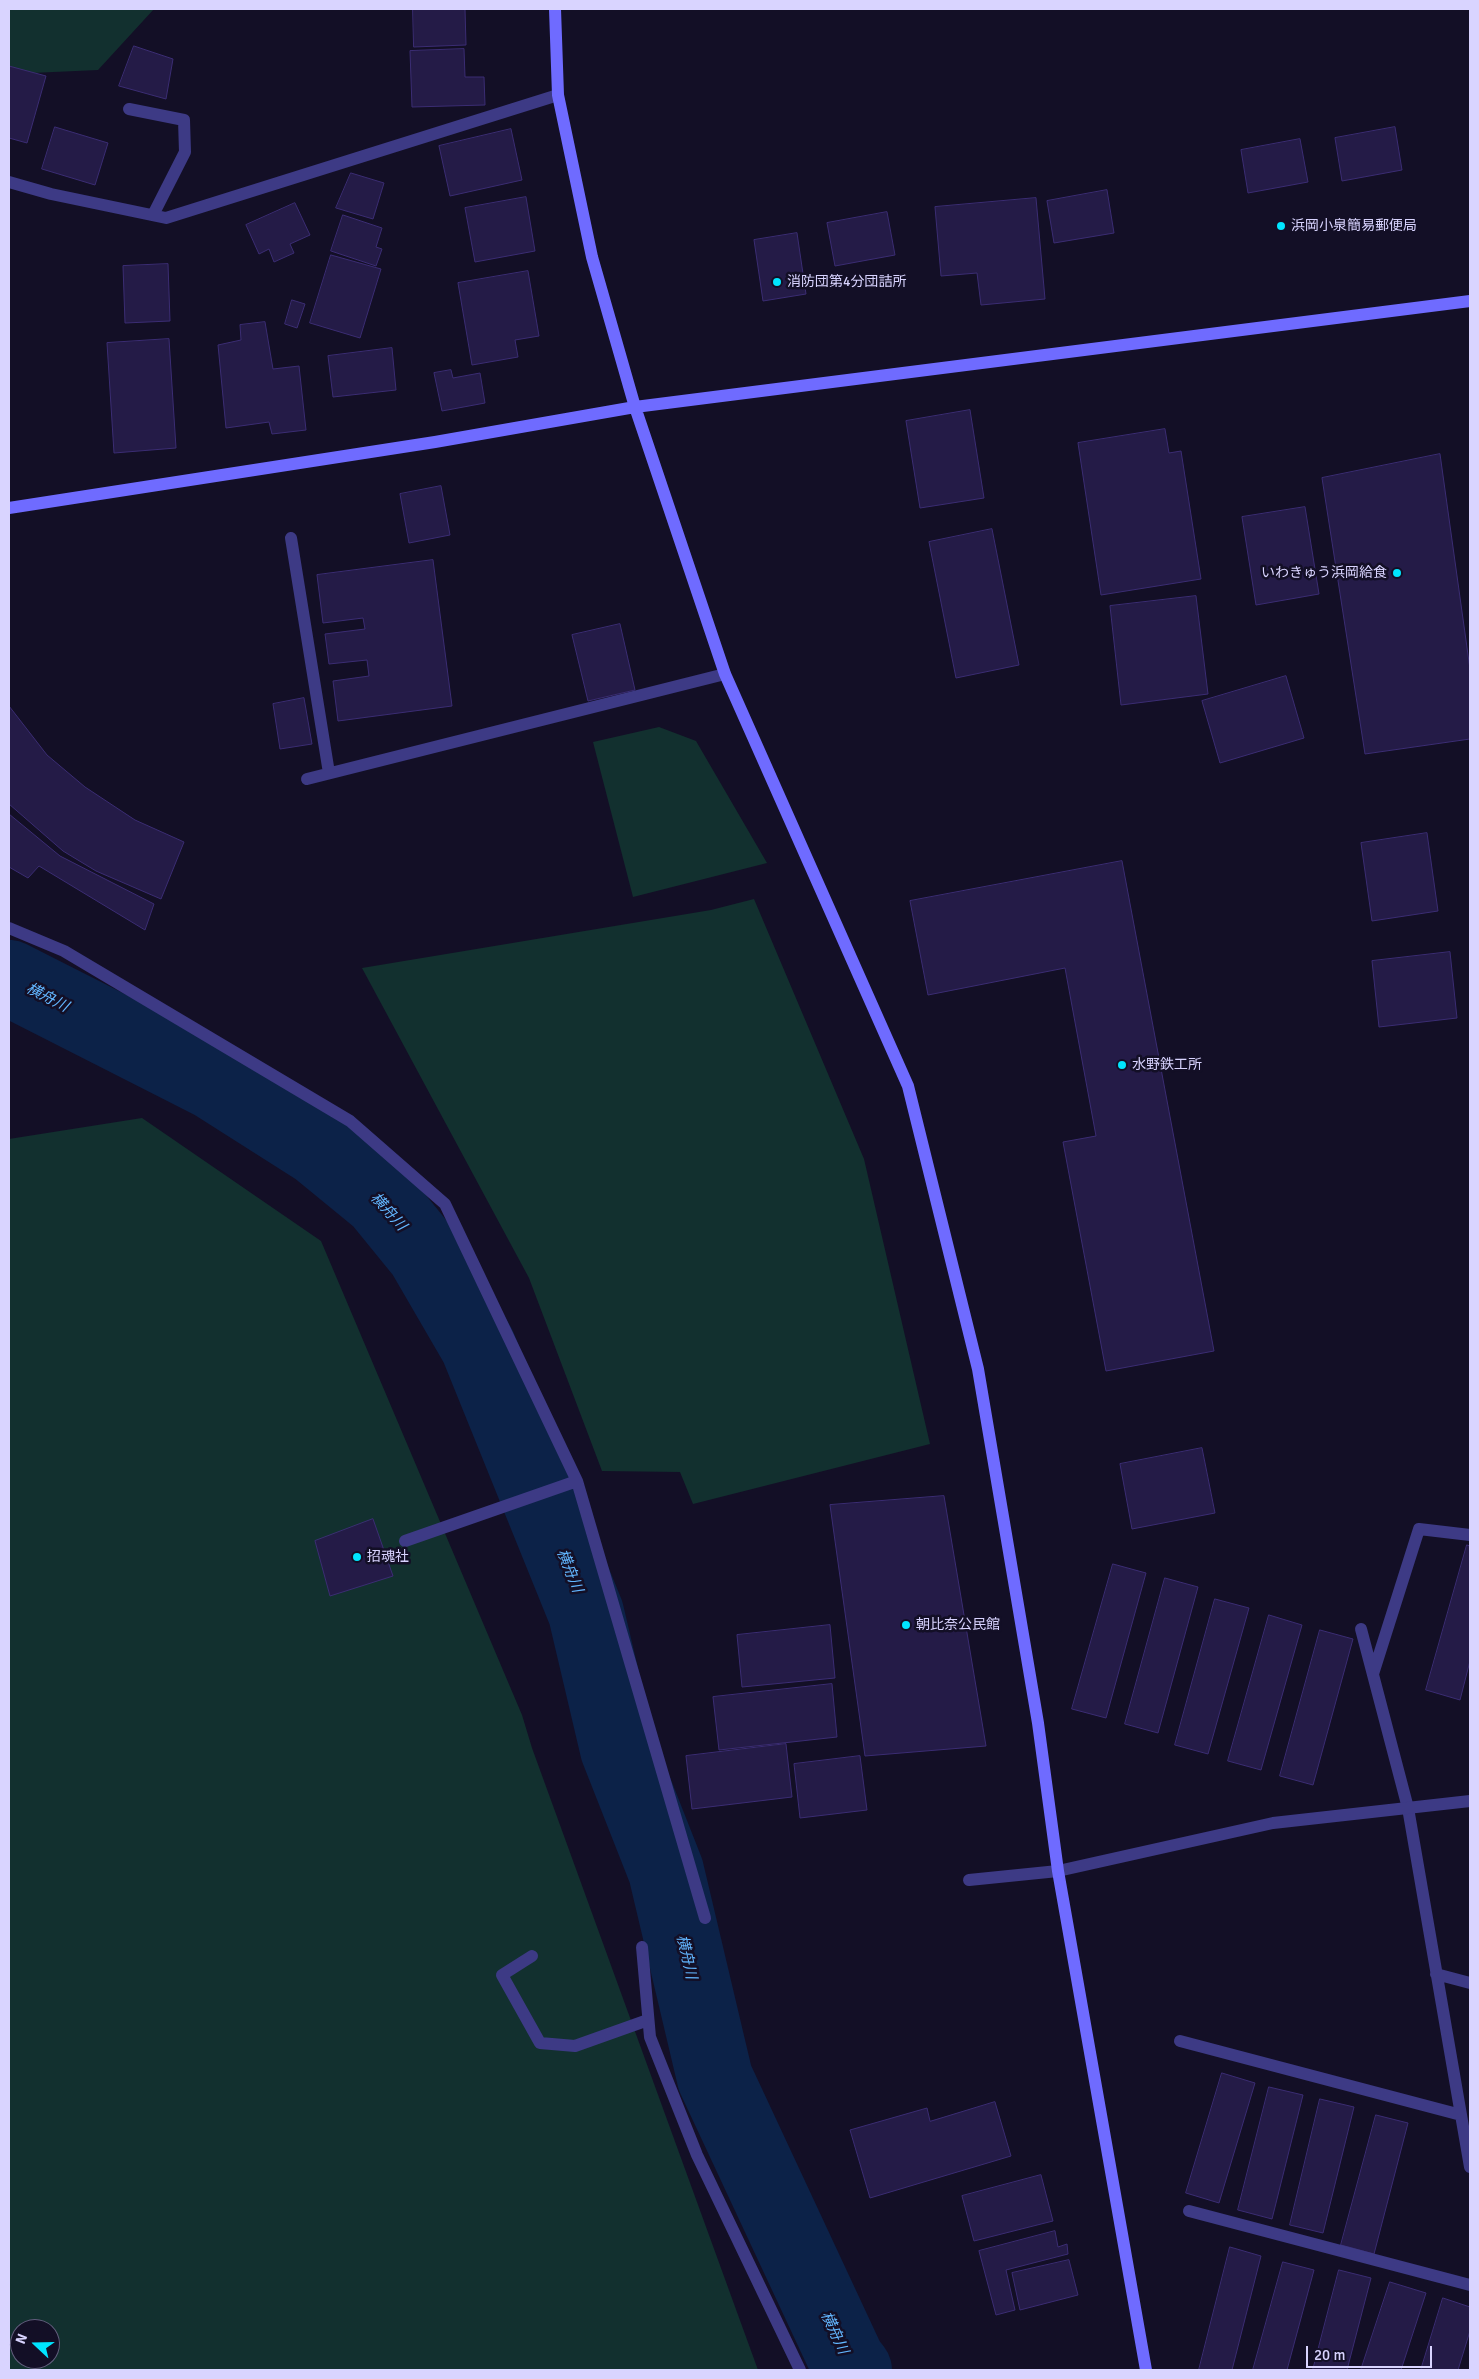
<!DOCTYPE html>
<html>
<head>
<meta charset="utf-8">
<style>
	body { margin:0 }
	#map { position:relative; width:1479px; height:2379px; overflow:hidden; background:#130f26; font-family:Signika,sans-serif }
	canvas { display:block }
	.frame { position:absolute; inset:0; border:10px solid #d9d4ff; pointer-events:none }
	.north { position:absolute; left:10px; top:2319px; width:50px; height:50px; box-sizing:border-box; background:#130f26; border:1px solid #625e7d; border-radius:50%; rotate:291deg; font-size:14px; font-weight:700; line-height:20px; text-align:center; color:#d9d4ff }
	.north::after { content:''; display:block; margin:auto; width:18px; height:22px; background:#00e5ff; clip-path:polygon(50% 0,100% 100%,50% 72%,0 100%) }
	.scale { position:absolute; left:1306px; top:2346px; width:126px; height:22px; box-sizing:border-box; border:2px solid #d9d4ff; border-top:0; padding-left:6px; font-size:15px; line-height:18px; white-space:nowrap; color:#d9d4ff; -webkit-text-stroke:4px #130f26; paint-order:stroke }
</style>
</head>
<body>
<div id="map">
<canvas width="1479" height="2379"></canvas>
<div class="frame"></div>
<div class="north">N</div>
<div class="scale">20 m</div>
</div>
<script>
const context = document.querySelector('canvas').getContext('2d');
context.lineJoin = 'round';
function fill(path, color) { context.fillStyle = color; context.fill(path, 'evenodd'); }
function strokePath(path, color, width, dash) { context.strokeStyle = color; context.lineWidth = width; context.lineCap = dash ? 'butt' : 'round'; context.setLineDash(dash || []); context.stroke(path); }
function label(font, color, halo, rows, align = 'center') {
  context.font = font + ' Signika,"Noto Sans JP",sans-serif'; context.lineWidth = 5; context.setLineDash([]); context.textBaseline = 'middle'; context.strokeStyle = halo; context.fillStyle = color; for (const [text, x, y, turn = 0] of rows) {
    context.save(); context.translate(x, y); context.rotate((+turn || 0) * Math.PI / 180); context.textAlign = isNaN(turn) ? turn : align; if (halo) context.strokeText(text, 0, 0); context.fillText(text, 0, 0); context.restore();
  }
}
fill(new Path2D(`
	M 9,9 L 154,9 L 98,70 L 9,74 Z
	M 659,727 L 696,741 L 767,863 L 633,897 L 593,742 Z
	M 754,899 L 864,1159 L 930,1444 L 693,1504 L 680,1472 L 602,1471 L 529,1278 L 362,968 L 711,910 Z
	M 142,1118 L 321,1241 L 522,1715 L 532,1748 L 758,2370 L 9,2370 L 9,1139 ZM 20,2329 L 50,2329 L 50,2359 L 20,2359 Z`), '#12302f');
strokePath(new Path2D(`
	M 9,978 L 212,1081 L 319,1149 L 380,1199 L 424,1253 L 478,1346 L 586,1613 L 618,1749 L 666,1871 L 715,2078 L 847,2361 L 854,2370`), '#0c2248', 76);
const building = new Path2D(`
	M 413,9 L 465,9 L 466,45 L 414,47 Z
	M 134,46 L 173,59 L 166,99 L 119,86 Z
	M 464,49 L 465,77 L 484,77 L 485,105 L 412,107 L 410,51 Z
	M 9,66 L 46,76 L 27,143 L 9,138 Z
	M 55,127 L 108,143 L 95,185 L 42,169 Z
	M 1395,127 L 1402,170 L 1342,181 L 1335,138 Z
	M 511,129 L 522,180 L 450,196 L 439,146 Z
	M 1300,139 L 1308,182 L 1248,193 L 1241,150 Z
	M 351,173 L 384,183 L 373,219 L 336,208 Z
	M 1107,190 L 1114,233 L 1054,243 L 1047,201 Z
	M 526,197 L 535,251 L 475,262 L 465,208 Z
	M 1036,198 L 1045,299 L 981,305 L 977,273 L 941,276 L 935,207 Z
	M 295,203 L 310,235 L 290,244 L 294,253 L 274,262 L 269,249 L 259,254 L 246,225 Z
	M 887,212 L 895,255 L 835,266 L 827,223 Z
	M 343,215 L 382,228 L 376,247 L 382,249 L 376,266 L 331,251 Z
	M 797,233 L 806,294 L 763,301 L 754,240 Z
	M 331,255 L 381,269 L 360,338 L 310,323 Z
	M 168,264 L 170,321 L 125,323 L 123,266 Z
	M 528,271 L 539,336 L 515,340 L 518,357 L 472,365 L 458,283 Z
	M 292,300 L 305,304 L 297,328 L 285,324 Z
	M 265,322 L 273,369 L 299,366 L 306,430 L 272,434 L 269,422 L 226,428 L 218,345 L 241,340 L 240,325 Z
	M 169,339 L 176,448 L 114,453 L 107,343 Z
	M 392,348 L 396,390 L 333,397 L 328,356 Z
	M 451,370 L 453,378 L 480,373 L 485,403 L 442,411 L 434,373 Z
	M 970,410 L 984,498 L 920,508 L 906,421 Z
	M 1165,429 L 1169,453 L 1181,451 L 1201,579 L 1101,595 L 1078,443 Z
	M 1440,454 L 1470,669 L 1470,739 L 1365,754 L 1322,478 Z
	M 441,486 L 450,535 L 409,543 L 400,494 Z
	M 1305,507 L 1319,594 L 1256,605 L 1242,517 Z
	M 992,529 L 1019,665 L 956,678 L 929,542 Z
	M 433,560 L 452,706 L 338,721 L 333,681 L 369,676 L 367,660 L 329,664 L 325,634 L 365,629 L 363,618 L 323,623 L 317,575 Z
	M 1196,596 L 1208,694 L 1121,705 L 1110,606 Z
	M 620,624 L 635,690 L 588,701 L 572,635 Z
	M 1286,676 L 1304,738 L 1220,763 L 1202,701 Z
	M 304,698 L 312,744 L 280,749 L 273,704 Z
	M 9,706 L 47,755 L 85,787 L 135,820 L 184,842 L 161,899 L 96,871 L 63,851 L 9,804 Z
	M 9,814 L 60,856 L 154,904 L 145,930 L 39,866 L 28,878 L 9,867 Z
	M 1427,833 L 1438,911 L 1372,921 L 1361,843 Z
	M 1122,861 L 1214,1351 L 1106,1371 L 1063,1142 L 1096,1136 L 1065,968 L 928,995 L 910,901 Z
	M 1450,952 L 1457,1018 L 1379,1027 L 1372,961 Z
	M 1202,1448 L 1215,1513 L 1132,1529 L 1120,1464 Z
	M 944,1496 L 986,1746 L 865,1756 L 830,1505 Z
	M 373,1519 L 393,1576 L 330,1596 L 315,1541 Z
	M 1467,1545 L 1470,1546 L 1470,1661 L 1460,1700 L 1426,1690 Z
	M 1113,1564 L 1146,1573 L 1106,1718 L 1072,1709 Z
	M 1165,1578 L 1198,1587 L 1158,1733 L 1125,1724 Z
	M 1215,1599 L 1249,1608 L 1208,1754 L 1175,1745 Z
	M 1269,1615 L 1302,1625 L 1261,1770 L 1228,1761 Z
	M 830,1625 L 835,1678 L 742,1687 L 737,1635 Z
	M 1320,1630 L 1353,1639 L 1313,1785 L 1280,1776 Z
	M 832,1684 L 837,1737 L 719,1750 L 713,1697 Z
	M 786,1744 L 792,1797 L 692,1809 L 686,1756 Z
	M 860,1756 L 867,1810 L 800,1818 L 794,1764 Z
	M 1222,2073 L 1255,2083 L 1219,2203 L 1186,2193 Z
	M 1269,2087 L 1303,2095 L 1272,2219 L 1238,2210 Z
	M 1320,2099 L 1354,2107 L 1323,2233 L 1290,2225 Z
	M 995,2102 L 1011,2156 L 870,2198 L 850,2130 L 927,2108 L 930,2121 Z
	M 1376,2115 L 1408,2123 L 1374,2254 L 1341,2245 Z
	M 1041,2175 L 1053,2221 L 974,2241 L 962,2196 Z
	M 1055,2231 L 1058,2247 L 1067,2244 L 1068,2254 L 1006,2270 L 1015,2310 L 996,2315 L 979,2251 Z
	M 1230,2247 L 1261,2256 L 1232,2370 L 1199,2370 Z
	M 1069,2260 L 1078,2295 L 1020,2310 L 1012,2273 Z
	M 1283,2262 L 1314,2270 L 1287,2370 L 1253,2370 Z
	M 1339,2270 L 1371,2278 L 1347,2370 L 1313,2370 Z
	M 1390,2282 L 1426,2293 L 1401,2370 L 1361,2370 Z
	M 1443,2298 L 1470,2307 L 1470,2331 L 1458,2370 L 1421,2370 Z`);
fill(building, '#241b47');
strokePath(building, '#3b2d73', 1);
strokePath(new Path2D(`
	M 129,109 L 184,120 L 185,152 L 153,215
	M 9,182 L 51,194 L 166,218 L 558,95
	M 291,538 L 329,773
	M 307,779 L 725,674
	M 9,928 L 64,951 L 350,1121 L 445,1204 L 577,1481 L 705,1918
	M 405,1541 L 577,1481
	M 1361,1629 L 1408,1808 L 1470,2167
	M 1373,1674 L 1419,1529 L 1470,1535
	M 969,1880 L 1058,1871
	M 642,1947 L 650,2037 L 697,2155 L 800,2370
	M 532,1956 L 502,1975 L 540,2043 L 575,2046 L 648,2020
	M 1436,1974 L 1470,1983
	M 1180,2041 L 1461,2115
	M 1189,2211 L 1470,2285`), '#3d3a85', 12);
strokePath(new Path2D(`
	M 1058,1871 L 1273,1823 L 1470,1801`), '#3d3a85', 12);
strokePath(new Path2D(`
	M 555,9 L 558,95 L 592,257 L 635,407 L 725,674 L 908,1086 L 978,1369 L 1038,1723 L 1058,1871 L 1146,2370
	M 9,508 L 435,442 L 635,407 L 1470,301`), '#6f6bff', 12);
for (const [x, y, r, color] of [
	[1281,226,5,"#00e5ff"],
	[777,282,5,"#00e5ff"],
	[1397,573,5,"#00e5ff"],
	[1122,1065,5,"#00e5ff"],
	[357,1557,5,"#00e5ff"],
	[906,1625,5,"#00e5ff"]
]) { const dot = new Path2D(); dot.arc(x, y, r, 0, 2 * Math.PI); context.fillStyle = color; context.fill(dot); strokePath(dot, '#130f26', 2); }
label('14px', '#d9d4ff', '#130f26', [
	["浜岡小泉簡易郵便局",1291,226],
	["消防団第4分団詰所",787,282],
	["いわきゅう浜岡給食",1387,573,"right"],
	["水野鉄工所",1132,1065],
	["招魂社",367,1557],
	["朝比奈公民館",916,1625]
], 'left');
label('italic 15px', '#62b6ff', '#130f26', [
	["横舟川",47,998,27],
	["横舟川",388,1212,48],
	["横舟川",569,1571,68],
	["横舟川",686,1957,77],
	["横舟川",834,2333,65]
]);
</script>
</body>
</html>
